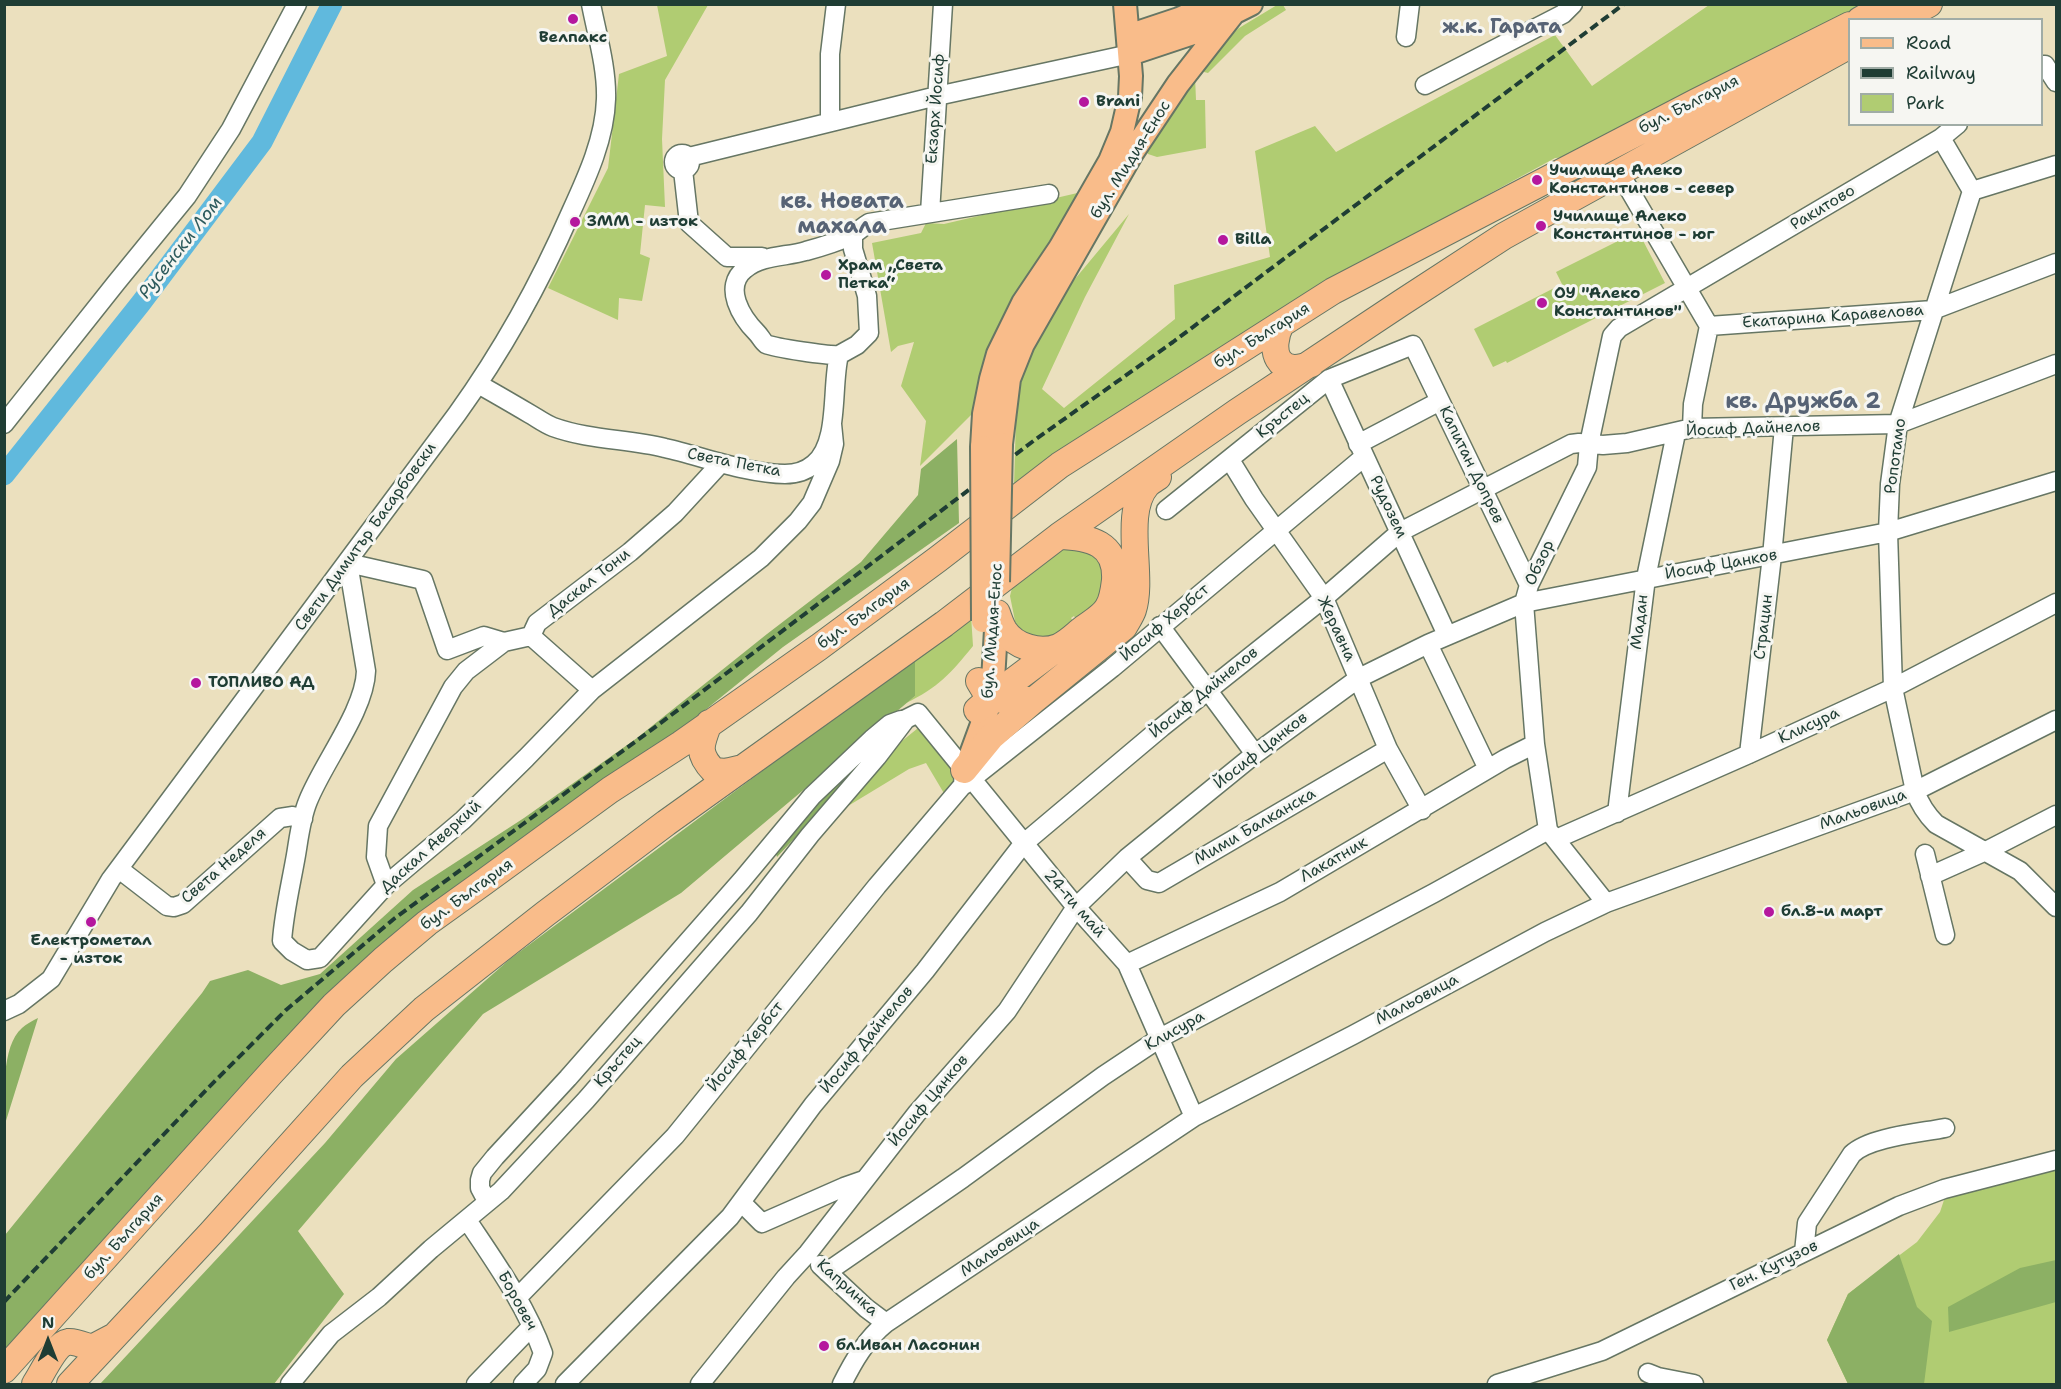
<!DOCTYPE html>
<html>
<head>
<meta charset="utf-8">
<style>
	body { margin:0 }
	#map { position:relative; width:2061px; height:1389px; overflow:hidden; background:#ebe0be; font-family:"Shantell Sans",sans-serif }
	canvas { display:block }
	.frame { position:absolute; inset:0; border:6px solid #1f3d34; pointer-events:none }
	.legend { position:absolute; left:1848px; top:18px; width:195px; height:108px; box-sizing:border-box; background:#f6f6f2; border:2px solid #a0aca6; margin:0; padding:8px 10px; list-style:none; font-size:18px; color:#1f3d34 }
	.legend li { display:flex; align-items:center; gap:12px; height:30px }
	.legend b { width:30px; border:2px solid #a0aca6 }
	.north { position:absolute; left:18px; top:1311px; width:60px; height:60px; -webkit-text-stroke:4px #f6f6f2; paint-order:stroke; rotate:0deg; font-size:16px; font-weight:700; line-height:24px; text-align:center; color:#1f3d34 }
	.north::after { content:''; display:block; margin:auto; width:21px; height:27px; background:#1f3d34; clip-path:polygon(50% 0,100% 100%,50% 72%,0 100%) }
</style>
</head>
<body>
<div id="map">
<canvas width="2061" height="1389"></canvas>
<div class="frame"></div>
<ul class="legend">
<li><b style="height:8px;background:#f9bc8a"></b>Road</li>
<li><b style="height:8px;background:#1f3d34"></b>Railway</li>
<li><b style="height:16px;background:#b0cc72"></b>Park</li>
</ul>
<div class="north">N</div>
</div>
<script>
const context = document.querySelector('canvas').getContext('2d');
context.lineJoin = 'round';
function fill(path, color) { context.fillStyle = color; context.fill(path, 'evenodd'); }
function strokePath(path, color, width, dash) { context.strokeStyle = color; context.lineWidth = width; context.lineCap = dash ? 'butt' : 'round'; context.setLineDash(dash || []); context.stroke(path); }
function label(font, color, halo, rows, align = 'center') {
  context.font = font + ' "Shantell Sans",sans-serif'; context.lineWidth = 6; context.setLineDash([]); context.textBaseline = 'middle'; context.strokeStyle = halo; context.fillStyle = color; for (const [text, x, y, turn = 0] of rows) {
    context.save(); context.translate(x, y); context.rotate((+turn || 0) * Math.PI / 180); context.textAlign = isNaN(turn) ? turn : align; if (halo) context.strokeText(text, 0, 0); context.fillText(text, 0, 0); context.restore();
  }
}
fill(new Path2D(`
	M 657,5 L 708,5 L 665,80 L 662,139 L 665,207 L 645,205 L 640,254 L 650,258 L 642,301 L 619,298 L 618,320 L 548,288 L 608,168 L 619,74 L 667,56 Z
	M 1277,5 L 1283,5 L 1286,10 L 1245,36 L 1208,73 L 1200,71 L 1222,43 L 1239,28 Z
	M 1709,5 L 1862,5 L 1568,157 L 1555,158 L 1364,262 L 1014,486 L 1017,381 L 1065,291 L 1129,214 L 1085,297 L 1042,389 L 1064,408 L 1175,319 L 1174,285 L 1270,257 L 1255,151 L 1315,126 L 1336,152 L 1555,35 L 1592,86 Z
	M 1195,76 L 1196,100 L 1205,100 L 1206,148 L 1157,157 L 1148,154 L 1145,148 Z
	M 1086,191 L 976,410 L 920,466 L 926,421 L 901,386 L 914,342 L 898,346 L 891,352 L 872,243 L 921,233 L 926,223 L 944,224 Z
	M 1638,231 L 1665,283 L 1507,363 L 1506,361 L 1493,367 L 1474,329 L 1562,284 L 1556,272 Z
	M 1087,546 L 1105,566 L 1101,604 L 1078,622 L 1074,616 L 1071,618 L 1075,624 L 1046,641 L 1024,634 L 1016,626 L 1010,596 L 1014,580 L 1058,548 Z
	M 971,615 L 973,646 C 951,673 938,688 906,703 L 915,696 L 915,657 Z
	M 923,724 L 961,773 L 945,795 L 926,763 L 909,769 L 848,806 L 833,797 Z
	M 2056,1160 L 2056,1384 L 1848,1384 L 1827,1340 L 1848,1294 L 1917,1242 L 1940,1212 L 1945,1197 Z`), '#b0cc72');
fill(new Path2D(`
	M 957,439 L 959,523 L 783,647 L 657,749 L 466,884 L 5,1360 L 5,1235 L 202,993 L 210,981 L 248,970 L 281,985 L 320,974 L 413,890 L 524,818 L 637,738 L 767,634 L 861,562 L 918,495 L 921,469 Z
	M 915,657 L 915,696 L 681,893 L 483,1014 L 298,1231 L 344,1294 L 274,1384 L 100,1384 L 325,1143 L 396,1059 L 510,959 Z
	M 895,725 L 834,796 L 777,857 L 773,845 Z
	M 38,1018 L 5,1124 C 4,1099 1,1046 22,1028 C 26,1024 32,1021 38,1018 Z
	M 1899,1254 L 1917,1307 L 1932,1321 L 1924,1384 L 1848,1384 L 1827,1340 L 1848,1294 Z
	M 2056,1260 L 2056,1302 L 1949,1332 L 1948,1307 L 2020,1268 Z`), '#8cb064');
strokePath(new Path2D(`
	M 4,475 L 141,303 L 262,142 L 332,4`), '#60b9dd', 21);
const minor = new Path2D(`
	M 1406,37 L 1410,4
	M 2042,65 L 2045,65 L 2056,82
	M 1425,85 L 1563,14 L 1573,4
	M 830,122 L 830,54 L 836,4
	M 1941,138 L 1972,191 L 1898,424 L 1890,484 L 1888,532 L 1893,688 L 1915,791 C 1920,805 1926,814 1936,824 L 2020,871 L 2056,907
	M674 162a8 8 0 1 1 16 0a8 8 0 1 1-16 0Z
	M 689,157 L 937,96 L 1130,54
	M 683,170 L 689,223 L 727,257 L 762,257
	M 1619,172 L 1709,326 L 1693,404 L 1692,428
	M 1972,191 L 2056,165
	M 930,213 L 943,4
	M 1709,326 L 1933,310 L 2056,263
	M 839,355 L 857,345 L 869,333 L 867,296 L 853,249 L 853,235
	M 1329,379 L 1447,635
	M 478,384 C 496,394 513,404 530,414 C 537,418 545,424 553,427 C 589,440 629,439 665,448 C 701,456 748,474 785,474 C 795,474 806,471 814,464 C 840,443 831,386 839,355 C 829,356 775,348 766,344 C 763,342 760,336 757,333 C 742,318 722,287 745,269 C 762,255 786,257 806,251 C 821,247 837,242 850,236 C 857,233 862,227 869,223 L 1049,194
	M 4,424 L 116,283 L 187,196 L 231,129 L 297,4
	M 1358,444 L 1440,401
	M 1230,460 L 1254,499 L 1324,598 L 1388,749 L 1422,810
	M 1166,510 L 1329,379 L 1413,345 L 1529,585
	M 1160,626 L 1255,754
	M 531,636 L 592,690
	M 504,642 L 484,636 L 447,650 L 423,580 L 348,563 L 366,671 C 365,710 323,763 308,801 C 301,818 299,837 296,855 C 291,884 284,912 282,941 L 292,951 L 307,960 L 320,958 L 386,885 L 463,820 L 526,758 L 592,690 L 761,558 L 798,521 L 812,503 L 830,461 L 834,444 L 832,424
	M 1428,644 L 1488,769
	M 1749,754 L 1772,556 L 1784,427
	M 964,785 L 1112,668 L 1364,457
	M 1617,813 L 1646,578 L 1676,433
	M 1556,839 L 1749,754 L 1893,688 L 2056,603
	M 1925,854 L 1945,935
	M 1127,858 L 1147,880 L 1159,883 L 1388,749
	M 119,869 L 167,906 L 174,907 L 183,904 L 280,818 L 293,816 L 303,819
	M 1930,876 L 1986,851 L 2056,815
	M 386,885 L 376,857 L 378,826 L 453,687 L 466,671 L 504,642 L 531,636 L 537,623 L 630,552 L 675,513 L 721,463
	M 1606,903 L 1548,830 L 1535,744 L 1524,603 L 1529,585 L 1587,467 L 1589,444 L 1612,336 L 1619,328 L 1941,138 L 1958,124
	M 1127,964 L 1280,892 L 1505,759 L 1535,744
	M 4,1011 L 19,1004 L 51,979 L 111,879 L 457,414 C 503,350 540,283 571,212 C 587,177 605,138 606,99 C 607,68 597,35 591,4
	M 487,1201 L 480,1188 L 480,1180 L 482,1173 L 495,1157 L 568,1078 L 742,880 L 812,796 L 872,739 L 890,724 L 901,720
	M 742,1203 L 762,1223 L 844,1187 L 864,1180
	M 467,1220 C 495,1262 526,1305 543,1353 L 537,1369 L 523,1384
	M 1804,1252 L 1807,1223 L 1852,1154 C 1870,1137 1920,1133 1945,1128
	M 820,1265 L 866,1308 L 886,1323
	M 827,1272 L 963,1178 L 1103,1076 L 1160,1038 L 1434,893 L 1548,830
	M 517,1298 L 675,1136 L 877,886 L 963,785 L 964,770
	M 1648,1373 L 1658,1377 L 1694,1384
	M 290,1384 L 331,1334 L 379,1297 L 431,1249 L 501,1191 L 586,1100 L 749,913 L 810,835 L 877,757 L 906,719 L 918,713 L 1076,907 L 1127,964 L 1194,1117
	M 476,1384 L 532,1326
	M 565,1384 L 730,1217 L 813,1105 L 925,971 L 1023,844 L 1162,727 L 1324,598 L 1400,532 L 1571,444 L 1579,443 L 1603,445 L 1627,443 L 1692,428 L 1898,424 L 2056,364
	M 700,1384 L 786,1277 L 808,1253 L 917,1113 L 1007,1011 L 1076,907 L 1127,858 L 1255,754 L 1359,678 L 1428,644 L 1524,603 L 1888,532 L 2056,481
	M 842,1384 C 853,1362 866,1339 886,1323 L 1194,1117 L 1353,1035 L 1545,932 L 1606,903 L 1915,791 L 2056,720
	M 1497,1384 L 1602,1351 L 1899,1206 L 1944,1189 L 2056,1160`);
const major = new Path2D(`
	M 1128,36 L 1179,19 L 1213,4
	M 1130,54 L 1193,33 L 1251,4
	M 1001,444 L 1009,379 L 1023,344 L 1132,153 L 1178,84 L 1232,15
	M 982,447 L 984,414 L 991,379 L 998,354 L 1023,303 L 1060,248 L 1110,161 L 1122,132 L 1130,97 L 1131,76 L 1125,4
	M 970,757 L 992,697 L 997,613`);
const highway = new Path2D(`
	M 1860,20 L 1888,4
	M 1899,20 L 1929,4
	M 1281,324 C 1268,350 1277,378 1311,364
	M 997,613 C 999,619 1001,625 1004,630 C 1015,647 1040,654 1058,647 C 1068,643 1076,634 1084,628 C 1092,622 1103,616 1108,607 C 1113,599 1114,588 1115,580 C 1117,543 1090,537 1059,536
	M 979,681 L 985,691 L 992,697 L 1002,700 L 1034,700 L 1124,627 C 1127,621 1131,616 1133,610 C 1144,576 1122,513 1147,485 C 1150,482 1155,479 1158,477
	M 977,710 L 992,697 L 1060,646
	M 709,723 C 701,744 696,753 714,771 L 726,772 L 743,768
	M 964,770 L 991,737 L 1034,700
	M 4,1370 L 271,1073 L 334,1005 L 383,960 L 427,923 L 484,882 L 610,790 L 681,744 L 819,647 L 938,559 L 1060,465 L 1333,291 L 1696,102 L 1850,25
	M 35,1384 C 42,1374 55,1344 68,1342 C 76,1341 85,1346 92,1348 L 113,1337
	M 70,1384 L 211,1233 L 352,1076 L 424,1009 L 545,914 L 666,823 L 944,624 L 1059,536 L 1237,412 L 1401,303 L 1504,236 L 1850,45`);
strokePath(minor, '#667664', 21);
strokePath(major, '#667664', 26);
strokePath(highway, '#667664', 28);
strokePath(minor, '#fff', 18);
strokePath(major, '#f9bc8a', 22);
strokePath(highway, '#f9bc8a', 26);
strokePath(new Path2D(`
	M 4,1302 L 207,1089 L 286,1010 L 395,918 L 658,725 L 1036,439 L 1173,342 L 1624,4`), '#1f3d34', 4, [9, 4.5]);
const majorBridge = new Path2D(`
	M 982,447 L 983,621
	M 998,582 L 1001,444`);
strokePath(majorBridge, '#667664', 26, []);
strokePath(majorBridge, '#f9bc8a', 22);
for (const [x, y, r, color] of [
	[573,19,6,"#b5179e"],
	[1084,102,6,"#b5179e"],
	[1537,180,6,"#b5179e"],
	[575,222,6,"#b5179e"],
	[1541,226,6,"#b5179e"],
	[1223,240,6,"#b5179e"],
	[826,275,6,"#b5179e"],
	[1542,303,6,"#b5179e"],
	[196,683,6,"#b5179e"],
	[1769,912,6,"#b5179e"],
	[91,922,6,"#b5179e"],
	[824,1346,6,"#b5179e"]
]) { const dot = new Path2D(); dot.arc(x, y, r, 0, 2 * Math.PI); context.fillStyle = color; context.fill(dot); strokePath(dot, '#f6f6f2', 2); }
label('bold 16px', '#1f3d34', '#f6f6f2', [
	["Велпакс",573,38,"center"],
	["Brani",1096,102],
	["Училище Алеко",1549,171],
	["Константинов - север",1549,189],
	["Училище Алеко",1553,217],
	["Константинов - юг",1553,235],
	["ЗММ - изток",587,222],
	["Billa",1235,240],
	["Храм „Света",838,266],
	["Петка“",838,284],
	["ОУ \"Алеко",1554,294],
	["Константинов\"",1554,312],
	["ТОПЛИВО АД",208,683],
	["бл.8-и март",1781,912],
	["Електрометал",91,941,"center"],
	["- изток",91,959,"center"],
	["бл.Иван Ласонин",836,1346]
], 'left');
label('16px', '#1f3d34', '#f6f6f2', [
	["бул. България",1689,105,-27],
	["Екзарх Йосиф",936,109,-86],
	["бул. Мидия-Енос",1131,160,-58],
	["Ракитово",1823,208,-31],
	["Екатарина Каравелова",1833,317,-4],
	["бул. България",1262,336,-32],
	["Кръстец",1283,416,-39],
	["Йосиф Дайнелов",1753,429,-2],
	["Ропотамо",1896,456,-82],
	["Света Петка",734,463,11],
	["Капитан Допрев",1471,465,64],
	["Рудозем",1388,507,65],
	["Свети Димитър Басарбовски",366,537,-54],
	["Обзор",1540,563,-65],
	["Йосиф Цанков",1721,565,-10],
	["Даскал Тони",589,583,-38],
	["бул. България",864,614,-36],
	["Мадан",1640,622,-83],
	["Йосиф Хербст",1165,623,-40],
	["Страцин",1764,627,-83],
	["Жеравна",1336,629,65],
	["бул. Мидия-Енос",993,631,-86],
	["Йосиф Дайнелов",1204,693,-39],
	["Клисура",1809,726,-25],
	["Йосиф Цанков",1261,751,-38],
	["Мальовица",1863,810,-20],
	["Мими Балканска",1255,827,-30],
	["Даскал Аверкий",431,847,-42],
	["Лакатник",1334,860,-30],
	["Света Неделя",224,866,-41],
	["бул. България",467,895,-36],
	["24-ти май",1074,904,49],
	["Мальовица",1417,1000,-28],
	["Клисура",1175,1031,-29],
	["Йосиф Дайнелов",867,1040,-50],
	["Йосиф Хербст",746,1047,-51],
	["Кръстец",618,1062,-49],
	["Йосиф Цанков",929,1101,-50],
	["бул. България",124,1237,-48],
	["Мальовица",1000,1248,-34],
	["Ген. Кутузов",1774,1266,-26],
	["Капринка",847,1288,42],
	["Боровеч",517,1301,61]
]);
label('italic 18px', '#2f5c5e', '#f6f6f2', [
	["Русенски Лом",181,248,-52]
]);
label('bold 20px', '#576375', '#f6f6f2', [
	["ж.к. Гарата",1502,28]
]);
label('bold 22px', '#576375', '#f6f6f2', [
	["кв. Новата",842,202],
	["махала",842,227],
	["кв. Дружба 2",1803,402]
]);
</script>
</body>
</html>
